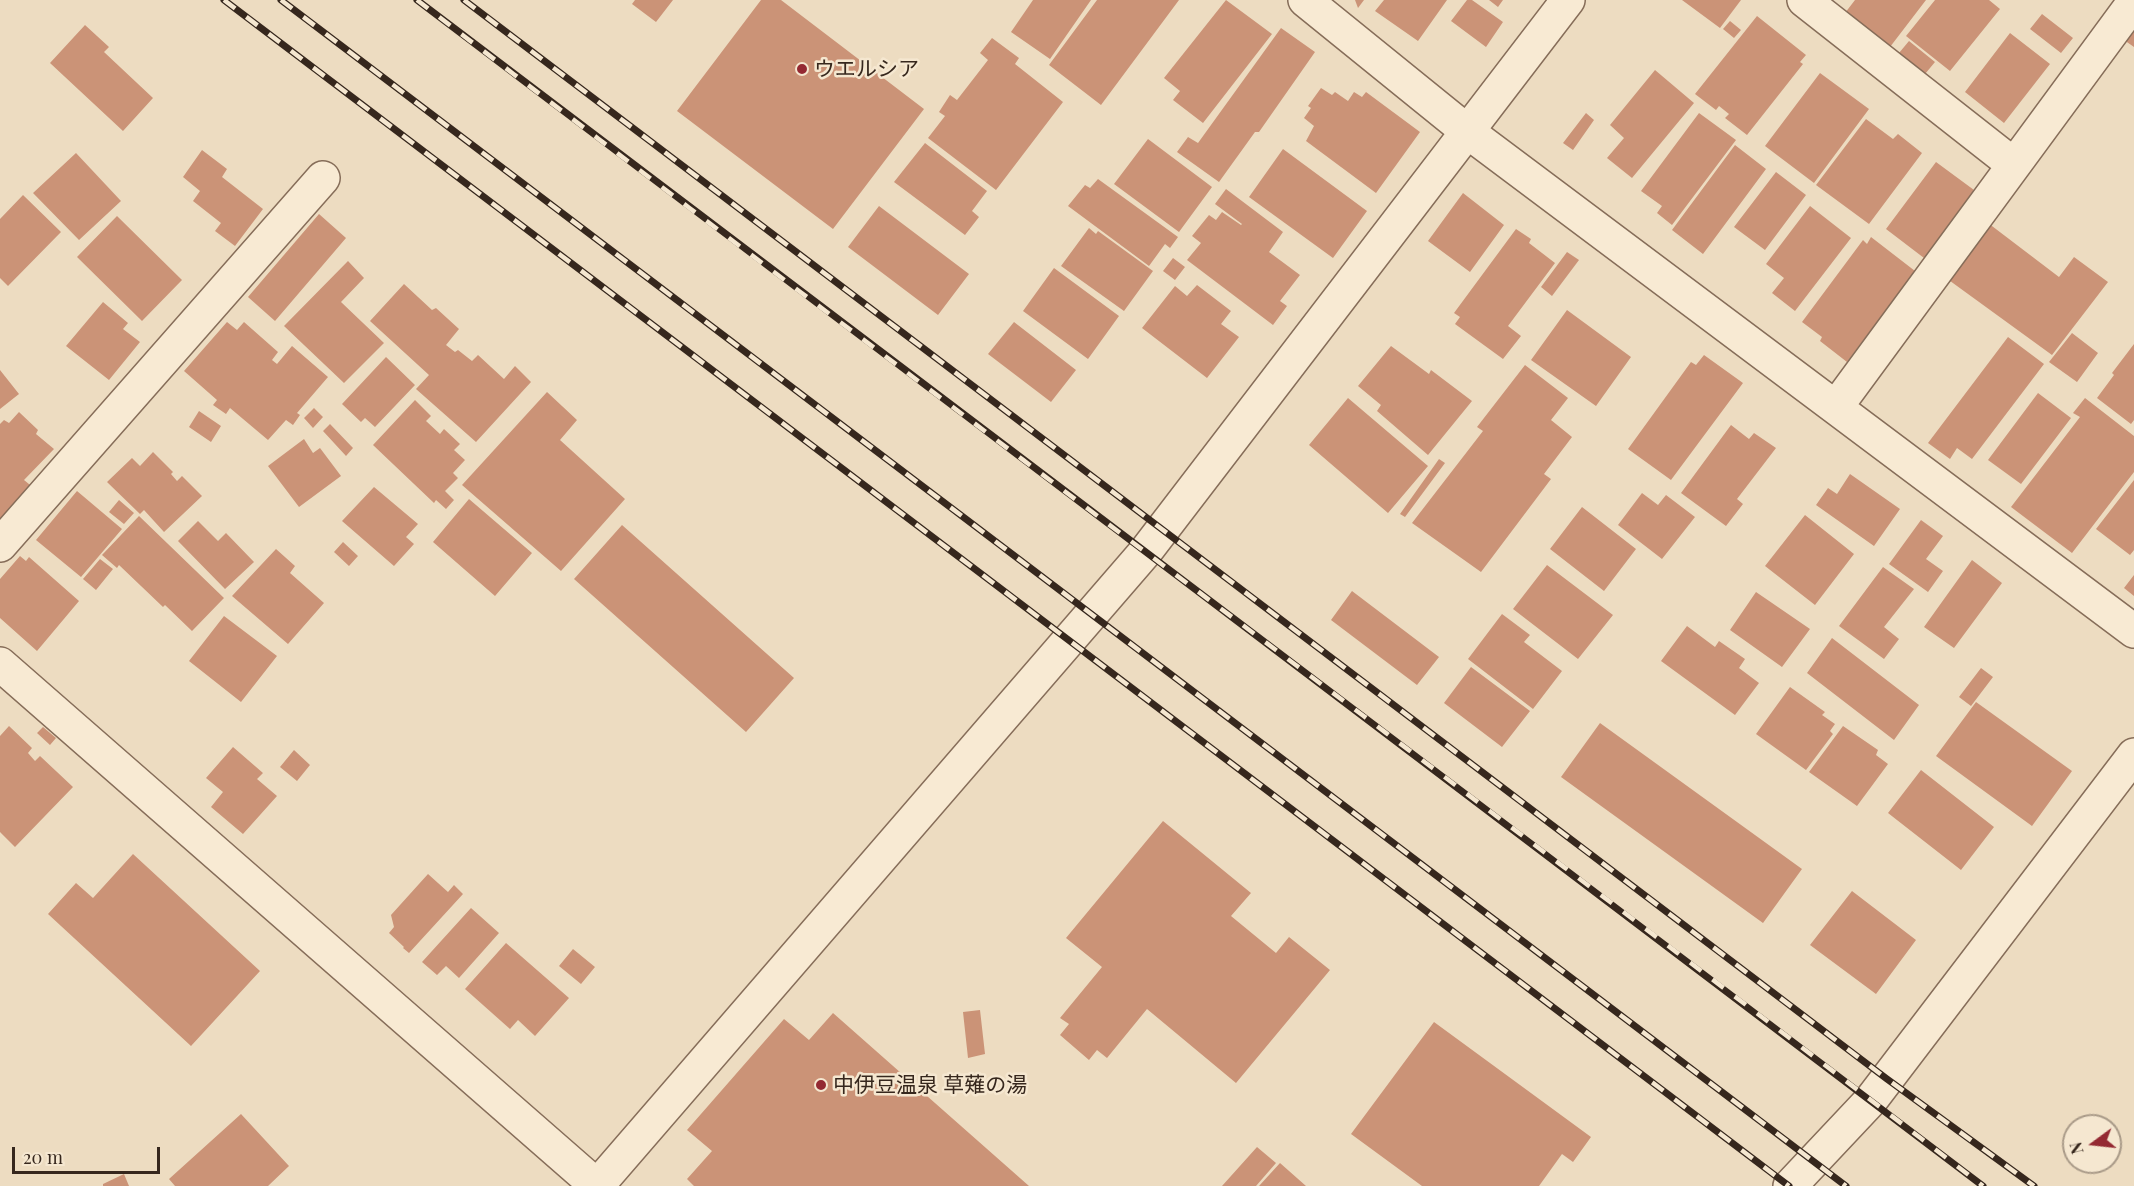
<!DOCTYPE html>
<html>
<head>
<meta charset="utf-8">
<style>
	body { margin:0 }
	#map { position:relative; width:2134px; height:1186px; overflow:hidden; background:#eddcc1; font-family:"Playfair Display",serif }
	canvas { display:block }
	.north { position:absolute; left:2062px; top:1114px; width:60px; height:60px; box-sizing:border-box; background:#f5e7d0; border:2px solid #a99a88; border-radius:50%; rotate:255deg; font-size:16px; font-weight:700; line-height:24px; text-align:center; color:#36271d }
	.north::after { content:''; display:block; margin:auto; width:21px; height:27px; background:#942932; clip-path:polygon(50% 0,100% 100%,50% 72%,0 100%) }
	.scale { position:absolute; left:12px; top:1147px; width:148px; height:27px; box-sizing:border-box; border:3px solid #36271d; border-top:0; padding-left:8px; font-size:18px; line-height:21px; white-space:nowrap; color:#36271d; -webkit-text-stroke:4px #f5e7d0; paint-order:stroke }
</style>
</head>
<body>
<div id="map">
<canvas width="2134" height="1186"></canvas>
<div class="north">N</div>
<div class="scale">20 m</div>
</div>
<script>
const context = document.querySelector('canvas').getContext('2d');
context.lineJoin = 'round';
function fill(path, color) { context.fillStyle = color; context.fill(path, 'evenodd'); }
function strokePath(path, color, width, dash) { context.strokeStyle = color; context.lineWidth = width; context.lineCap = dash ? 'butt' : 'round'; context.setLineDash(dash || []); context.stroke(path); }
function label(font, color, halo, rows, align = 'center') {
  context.font = font + ' "Playfair Display","Noto Sans JP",serif'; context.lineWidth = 5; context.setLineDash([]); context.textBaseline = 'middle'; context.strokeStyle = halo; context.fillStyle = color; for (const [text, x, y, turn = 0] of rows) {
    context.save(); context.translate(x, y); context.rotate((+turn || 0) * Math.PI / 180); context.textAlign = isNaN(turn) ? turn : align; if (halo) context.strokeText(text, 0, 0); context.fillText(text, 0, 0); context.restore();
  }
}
fill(new Path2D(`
	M 635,0 L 673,0 L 656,22 L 632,4 Z
	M 761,0 L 781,0 L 924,109 L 833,229 L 677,111 Z
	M 1033,0 L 1091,0 L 1050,59 L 1011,32 Z
	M 1097,0 L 1179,0 L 1101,105 L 1049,65 Z
	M 1226,0 L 1272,34 L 1203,123 L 1173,100 L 1180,91 L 1164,78 Z
	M 1355,0 L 1364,0 L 1358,8 Z
	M 1384,0 L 1447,0 L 1418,41 L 1375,11 Z
	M 1467,0 L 1472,0 L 1503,22 L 1486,47 L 1451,21 Z
	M 1489,0 L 1503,0 L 1498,7 Z
	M 1682,0 L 1741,0 L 1720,28 Z
	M 1855,0 L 1926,0 L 1890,47 L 1845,13 Z
	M 1935,0 L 1989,0 L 2000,9 L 1950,71 L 1906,36 Z
	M 2042,14 L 2073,38 L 2061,53 L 2030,29 Z
	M 1757,16 L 1806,55 L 1800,62 L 1803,64 L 1747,135 L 1725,118 L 1729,114 L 1719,106 L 1716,110 L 1695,94 Z
	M 1730,21 L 1741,30 L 1734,38 L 1723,29 Z
	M 85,25 L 109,47 L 104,52 L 153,98 L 123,131 L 50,63 Z
	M 2134,26 L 2134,47 L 2124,40 Z
	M 1281,28 L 1315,52 L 1259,132 L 1255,132 L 1219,182 L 1177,152 L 1188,137 L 1198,143 Z
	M 2010,33 L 2050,64 L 2004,123 L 1965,92 Z
	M 992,38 L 1019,58 L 1015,64 L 1063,102 L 996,190 L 928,138 L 945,116 L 939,112 L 950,95 L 957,100 L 988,60 L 980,53 Z
	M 1909,41 L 1935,62 L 1925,74 L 1899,53 Z
	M 1655,70 L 1694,103 L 1632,178 L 1607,158 L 1624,138 L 1610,125 Z
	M 1820,73 L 1869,109 L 1814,183 L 1765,146 Z
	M 1321,88 L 1332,95 L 1335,92 L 1348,101 L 1354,92 L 1362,97 L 1366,92 L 1420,132 L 1376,193 L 1306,141 L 1314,126 L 1304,118 L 1311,108 L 1308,106 Z
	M 1586,113 L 1594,120 L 1573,150 L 1563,143 Z
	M 1699,113 L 1736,140 L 1672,225 L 1657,213 L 1662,206 L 1641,191 Z
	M 1866,119 L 1893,139 L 1898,134 L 1922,153 L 1869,224 L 1816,185 Z
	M 1148,139 L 1212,187 L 1179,232 L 1114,184 Z
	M 925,143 L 987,191 L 972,211 L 979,217 L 965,235 L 894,182 Z
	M 1735,145 L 1766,169 L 1703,254 L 1672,230 Z
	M 1283,149 L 1367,211 L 1333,258 L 1249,197 Z
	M 202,150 L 227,169 L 222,177 L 263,209 L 235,246 L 215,231 L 221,223 L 193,201 L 200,191 L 183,177 Z
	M 76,153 L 121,201 L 79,240 L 33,193 Z
	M 1936,162 L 1974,190 L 1924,258 L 1886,229 Z
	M 1776,172 L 1806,195 L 1765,250 L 1734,227 Z
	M 1098,179 L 1178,237 L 1170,248 L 1165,244 L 1149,266 L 1068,206 L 1085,185 L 1090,188 Z
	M 1226,189 L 1283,232 L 1269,252 L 1300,275 L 1280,301 L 1287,306 L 1273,325 L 1187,260 L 1201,243 L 1192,236 L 1209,215 L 1216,220 L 1222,212 L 1241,225 L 1242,224 L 1215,204 Z
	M 1463,193 L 1504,225 L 1470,272 L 1428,241 Z
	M 23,195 L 61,232 L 8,286 L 0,278 L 0,219 Z
	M 879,206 L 969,274 L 938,315 L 848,247 Z
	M 1810,206 L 1851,238 L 1795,311 L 1772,293 L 1784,278 L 1766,264 Z
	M 319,214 L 346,238 L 275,321 L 248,297 Z
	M 117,216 L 182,280 L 142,321 L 77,257 Z
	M 1988,223 L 2059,277 L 2074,257 L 2108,282 L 2052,355 L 1946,278 Z
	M 1089,228 L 1096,234 L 1098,231 L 1153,271 L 1124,311 L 1061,266 Z
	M 1516,229 L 1531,239 L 1529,243 L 1555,263 L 1508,326 L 1521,336 L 1503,359 L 1455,324 L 1460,317 L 1454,313 Z
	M 1871,237 L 1915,271 L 1847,362 L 1820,341 L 1822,337 L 1802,322 L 1863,240 L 1867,244 Z
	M 1567,252 L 1579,260 L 1552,296 L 1541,287 Z
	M 1173,258 L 1185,267 L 1175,280 L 1163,271 Z
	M 348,261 L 364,278 L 341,302 L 384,343 L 344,383 L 284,326 Z
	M 1054,268 L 1119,316 L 1088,359 L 1023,311 Z
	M 404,284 L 432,310 L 436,308 L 459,329 L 446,345 L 455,352 L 458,350 L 472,361 L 478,355 L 504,379 L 515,366 L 531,382 L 476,442 L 416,389 L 429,375 L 370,321 Z
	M 1197,285 L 1231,311 L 1221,324 L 1239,337 L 1207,378 L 1142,328 L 1175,286 L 1187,296 Z
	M 103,302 L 128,323 L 123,329 L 140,342 L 109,380 L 66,346 Z
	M 1567,310 L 1631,357 L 1596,406 L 1531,360 Z
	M 227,322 L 237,330 L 244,322 L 278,352 L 272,360 L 277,364 L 292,346 L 328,377 L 297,413 L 300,415 L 293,425 L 286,420 L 268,440 L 230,408 L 226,414 L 213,405 L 217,400 L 184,371 Z
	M 1014,322 L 1076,370 L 1051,402 L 988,354 Z
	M 2072,333 L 2098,353 L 2077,382 L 2049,362 Z
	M 2008,337 L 2044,364 L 1972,459 L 1957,448 L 1950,459 L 1928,443 Z
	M 2134,344 L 2134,420 L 2131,424 L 2097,398 L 2114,375 L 2112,373 Z
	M 1391,346 L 1429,374 L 1431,370 L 1472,401 L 1428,455 L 1377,411 L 1381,405 L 1358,386 Z
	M 1704,355 L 1743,383 L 1671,480 L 1628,449 L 1691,362 L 1696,365 Z
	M 386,357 L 415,385 L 375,427 L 365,418 L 361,422 L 342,404 Z
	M 1525,365 L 1568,398 L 1551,420 L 1572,437 L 1544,474 L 1551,479 L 1481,572 L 1412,523 L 1483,431 L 1477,427 Z
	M 0,370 L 19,394 L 0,409 Z
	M 547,392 L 577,420 L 560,440 L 625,499 L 561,571 L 462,485 Z
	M 2038,393 L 2071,418 L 2021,484 L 1988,460 Z
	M 1348,398 L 1428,466 L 1388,513 L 1309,445 Z
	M 2085,398 L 2134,436 L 2134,472 L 2072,553 L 2011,507 L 2080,417 L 2073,413 Z
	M 415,400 L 431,416 L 426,421 L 440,434 L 444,429 L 460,444 L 454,450 L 465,460 L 453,473 L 458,478 L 445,491 L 454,500 L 446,509 L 436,500 L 434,503 L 373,445 Z
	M 314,408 L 323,417 L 313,428 L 304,418 Z
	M 199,411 L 221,426 L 211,442 L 189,427 Z
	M 19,412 L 38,430 L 36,434 L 54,449 L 24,480 L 35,489 L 0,525 L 0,424 L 4,420 L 9,423 Z
	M 330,424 L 353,448 L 346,456 L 323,431 Z
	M 1731,425 L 1749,439 L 1754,433 L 1776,448 L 1737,499 L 1743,504 L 1726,526 L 1681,493 Z
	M 304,439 L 313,453 L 320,448 L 341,476 L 299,507 L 268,466 Z
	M 153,452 L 173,472 L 171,474 L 177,481 L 182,476 L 202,496 L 164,532 L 144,510 L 140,514 L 107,482 L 132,458 L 140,466 Z
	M 1439,459 L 1445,463 L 1405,517 L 1400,514 Z
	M 1850,474 L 1900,509 L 1874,546 L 1816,505 L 1828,488 L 1837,494 Z
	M 2134,480 L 2134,550 L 2130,555 L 2096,529 Z
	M 374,487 L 418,524 L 406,537 L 414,544 L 394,566 L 342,521 Z
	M 77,491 L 122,529 L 81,577 L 36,540 Z
	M 1642,493 L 1658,505 L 1666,495 L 1695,517 L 1662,559 L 1618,525 Z
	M 469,499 L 532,553 L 495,596 L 433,542 Z
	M 119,500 L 134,513 L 124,524 L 109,512 Z
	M 1582,507 L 1636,549 L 1604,591 L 1550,549 Z
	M 1805,515 L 1854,554 L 1815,605 L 1765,566 Z
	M 139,516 L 224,598 L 192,631 L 165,605 L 163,607 L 119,565 L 117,568 L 102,555 Z
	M 1921,520 L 1943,536 L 1926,559 L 1943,571 L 1928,592 L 1889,564 Z
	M 198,521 L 218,541 L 226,533 L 254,562 L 225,589 L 178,541 Z
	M 622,525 L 794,678 L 746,732 L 574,579 Z
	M 343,542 L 358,556 L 349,566 L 334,552 Z
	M 276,549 L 295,566 L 290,573 L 324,603 L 288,644 L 232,596 Z
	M 20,556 L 26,561 L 29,557 L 79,601 L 37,651 L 0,618 L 0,579 Z
	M 100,559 L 113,569 L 96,590 L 83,579 Z
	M 1972,560 L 2002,583 L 1954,648 L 1924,627 Z
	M 1547,565 L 1613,615 L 1578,659 L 1513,609 Z
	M 1883,567 L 1914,589 L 1884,627 L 1899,639 L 1884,659 L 1839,626 Z
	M 2134,575 L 2134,596 L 2124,588 Z
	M 1352,591 L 1439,657 L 1417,685 L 1331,620 Z
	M 1756,592 L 1810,629 L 1782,667 L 1730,630 Z
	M 1502,614 L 1530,635 L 1524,642 L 1562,671 L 1533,709 L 1468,659 Z
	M 224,616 L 277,656 L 241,702 L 189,661 Z
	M 1687,626 L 1715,647 L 1719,641 L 1745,659 L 1739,668 L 1759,683 L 1735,715 L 1661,661 Z
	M 1832,638 L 1919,705 L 1894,740 L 1807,673 Z
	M 1471,667 L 1530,711 L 1502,747 L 1444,703 Z
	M 1981,668 L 1993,677 L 1971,706 L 1959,697 Z
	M 1790,687 L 1825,712 L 1822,715 L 1835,724 L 1830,731 L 1833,734 L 1806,770 L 1756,734 Z
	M 1976,702 L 2072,771 L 2032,826 L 1936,756 Z
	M 1600,723 L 1802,869 L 1763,923 L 1561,777 Z
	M 9,726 L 32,748 L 28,753 L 35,761 L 40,756 L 73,787 L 15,847 L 0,832 L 0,736 Z
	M 1843,726 L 1878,750 L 1876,755 L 1888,764 L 1857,806 L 1809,772 Z
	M 43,727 L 56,738 L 50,745 L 37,733 Z
	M 233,747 L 263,773 L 257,779 L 277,796 L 243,834 L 211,807 L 223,792 L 206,778 Z
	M 294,750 L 310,765 L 297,781 L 280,767 Z
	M 1921,770 L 1994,827 L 1961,870 L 1888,813 Z
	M 1163,821 L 1251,893 L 1231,916 L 1276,953 L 1289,937 L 1330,970 L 1236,1083 L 1147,1009 L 1107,1058 L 1097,1050 L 1089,1060 L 1060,1035 L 1069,1024 L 1060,1018 L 1102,967 L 1066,938 Z
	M 133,854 L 260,971 L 191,1046 L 48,914 L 76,883 L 93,898 Z
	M 428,874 L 448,892 L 454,885 L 463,894 L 409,953 L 403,948 L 404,947 L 389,933 L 394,927 L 391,915 Z
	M 1852,891 L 1916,940 L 1876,994 L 1810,945 Z
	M 471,908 L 499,933 L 459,978 L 446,966 L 437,975 L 422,962 Z
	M 506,943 L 569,998 L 535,1036 L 518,1020 L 510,1029 L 465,989 Z
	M 573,949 L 595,967 L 581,984 L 559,966 Z
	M 980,1010 L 985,1054 L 968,1058 L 963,1012 Z
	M 833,1013 L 1029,1186 L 694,1186 L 687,1179 L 712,1151 L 687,1130 L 784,1019 L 809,1040 Z
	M 1434,1022 L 1591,1137 L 1573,1162 L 1562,1154 L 1539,1186 L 1422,1186 L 1351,1134 Z
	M 241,1114 L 289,1166 L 268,1186 L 175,1186 L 169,1179 Z
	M 1257,1147 L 1276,1163 L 1256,1186 L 1222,1186 Z
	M 1280,1163 L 1306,1186 L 1259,1186 Z
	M 124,1174 L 129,1186 L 103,1186 L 103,1184 Z`), '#cb9377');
const minor = new Path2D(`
	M 1305,0 L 1468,132 L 2134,631
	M 1804,0 L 2014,165
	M 1836,407 L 2134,2
	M 0,545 L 323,178
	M 0,664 L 597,1186
	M 597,1186 L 1146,551 L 1568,0
	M 1790,1186 L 1871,1100 L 2134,755`);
strokePath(minor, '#866d59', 36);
strokePath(minor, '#f8ead3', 33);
const rail = new Path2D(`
	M 224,0 L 1789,1186
	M 281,0 L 1846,1186
	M 417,0 C 936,399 1464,787 1983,1186
	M 464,0 L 1887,1079 L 2034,1186`);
strokePath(rail, '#36271d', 7);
strokePath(rail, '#f5e7d0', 4.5, [14]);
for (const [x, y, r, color] of [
	[802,69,6,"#942932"],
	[821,1085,6,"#942932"]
]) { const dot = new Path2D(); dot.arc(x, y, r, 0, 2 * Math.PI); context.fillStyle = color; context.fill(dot); strokePath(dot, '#f5e7d0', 2); }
label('21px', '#36271d', '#f5e7d0', [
	["ウエルシア",814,69],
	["中伊豆温泉 草薙の湯",833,1085]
], 'left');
</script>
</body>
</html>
